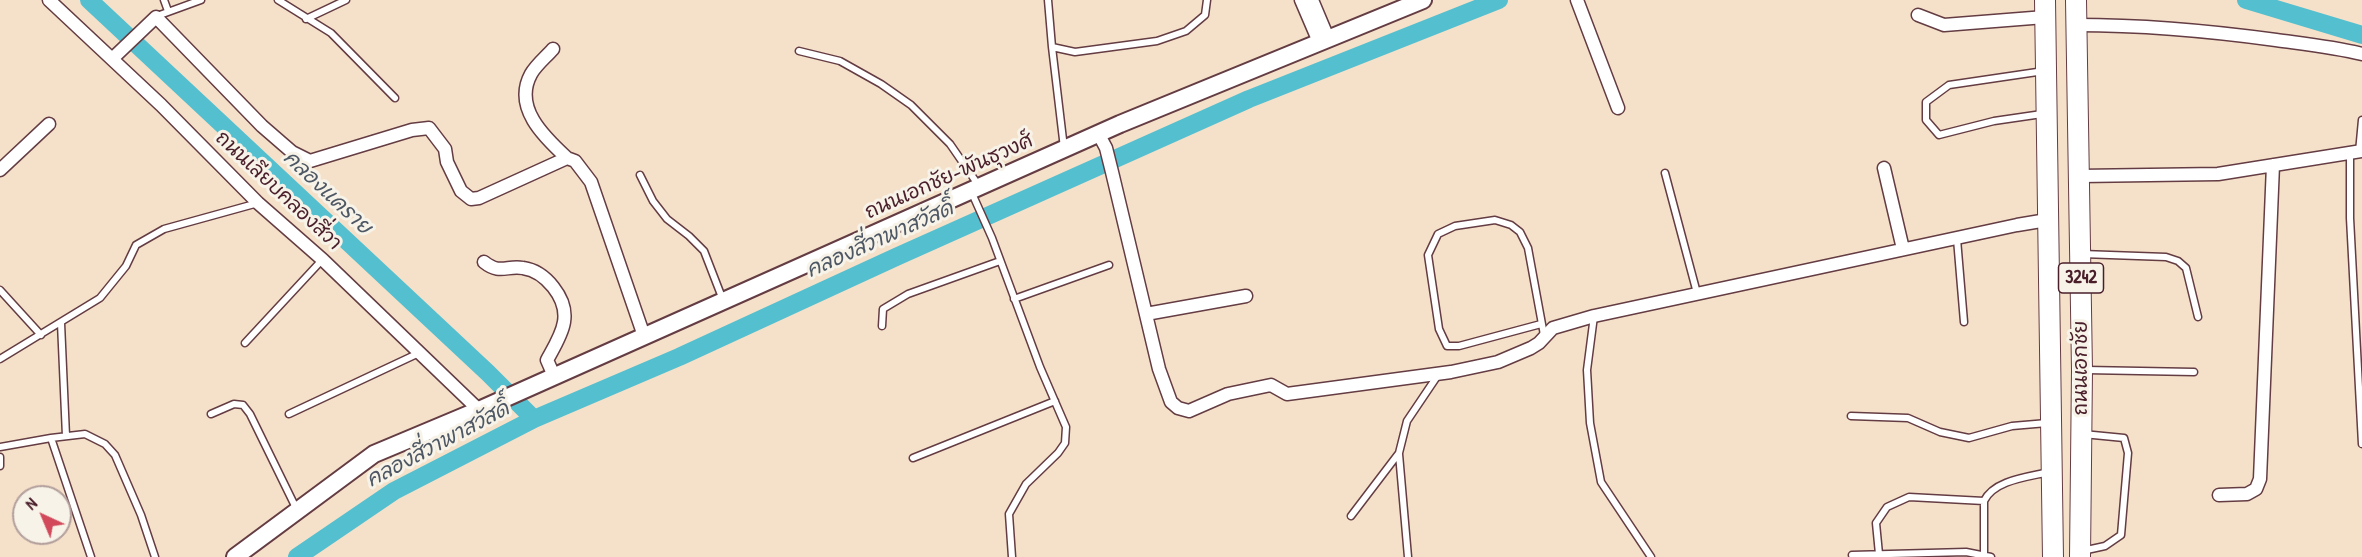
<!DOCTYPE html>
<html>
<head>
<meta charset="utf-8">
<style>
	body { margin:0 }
	#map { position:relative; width:2362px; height:557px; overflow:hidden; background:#f5e1c9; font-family:"Patrick Hand",sans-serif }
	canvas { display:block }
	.north { position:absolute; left:12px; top:485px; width:60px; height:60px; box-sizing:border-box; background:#f7f3e8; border:2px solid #b29e9c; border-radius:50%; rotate:316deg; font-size:16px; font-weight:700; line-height:24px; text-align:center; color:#4a1f2b }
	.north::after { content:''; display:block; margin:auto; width:21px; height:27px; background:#d1495b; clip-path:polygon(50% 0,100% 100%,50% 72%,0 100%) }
</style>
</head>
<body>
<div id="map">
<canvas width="2362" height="557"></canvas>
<div class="north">N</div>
</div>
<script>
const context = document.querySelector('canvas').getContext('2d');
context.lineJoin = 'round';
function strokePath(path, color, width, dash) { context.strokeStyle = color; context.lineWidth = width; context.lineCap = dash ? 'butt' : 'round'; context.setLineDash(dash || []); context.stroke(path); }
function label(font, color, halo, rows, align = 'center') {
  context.font = font + ' "Patrick Hand","Playpen Sans Thai",sans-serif'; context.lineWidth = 6; context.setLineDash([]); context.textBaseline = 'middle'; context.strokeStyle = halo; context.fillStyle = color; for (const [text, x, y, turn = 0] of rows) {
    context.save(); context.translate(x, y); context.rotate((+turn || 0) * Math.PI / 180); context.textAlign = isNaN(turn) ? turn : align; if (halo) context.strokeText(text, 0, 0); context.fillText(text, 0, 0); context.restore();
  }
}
strokePath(new Path2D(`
	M 89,0 L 488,373 L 534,419
	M 2246,0 L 2362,35
	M 297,557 L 394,491 L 534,419 L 679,357 L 896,257 L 1249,99 L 1499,0`), '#54bfcf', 18);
const service = new Path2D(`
	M 164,0 L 168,11
	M 278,0 L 331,33 L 395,98
	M 1048,0 L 1052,47
	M 157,16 L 201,0
	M 306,19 L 346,0
	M 799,51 L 840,61 L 881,84 L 911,105 L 950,144 L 979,186
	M 2042,114 L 1994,121 L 1939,135 L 1926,120 L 1926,102 L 1949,85 L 2044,71
	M 1064,148 L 1052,47 L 1075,52 L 1157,41 L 1186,31 L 1205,15 L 1207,0
	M 2359,152 L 2362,120
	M 2350,154 L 2350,218 L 2362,444
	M 1665,173 L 1697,293
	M 640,175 L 653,201 L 667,219 L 689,236 L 704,251 L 723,300
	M 971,191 L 992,238 L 1040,367 L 1066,427 L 1065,443 L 1058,453 L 1026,484 L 1009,514 L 1012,557
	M 1957,239 L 1964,322
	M 2082,254 L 2166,257 L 2178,261 L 2186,268 L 2198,317
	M 0,290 L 41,335
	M 1014,299 L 1109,265
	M 1594,316 L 1587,370 L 1590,423 L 1601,482 L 1651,557
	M 61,323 L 66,436
	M 1541,324 L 1459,346 L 1447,346 L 1439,329 L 1428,255 L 1438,234 L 1455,226 L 1495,220 L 1511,225 L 1520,232 L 1528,248 L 1544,335
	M 882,326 L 883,309 L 908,294 L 1000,261
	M 245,343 L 322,260
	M 0,359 L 100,298 L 126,266 L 136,245 L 164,229 L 258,203
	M 2086,370 L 2194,372
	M 211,414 L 234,404 L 243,405 L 250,414 L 297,510
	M 289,414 L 419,353
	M 1851,416 L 1908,418 L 1940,432 L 1969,438 L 2012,426 L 2047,423
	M 51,438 L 85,434 L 105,444 L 115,455 L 141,515 L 155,557
	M 0,447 L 51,438 L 91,557
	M 1399,454 L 1408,557
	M 0,457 L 0,466
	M 913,458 L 1055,401
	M 1984,501 C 1994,480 2028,477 2049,472
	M 1351,516 L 1399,453 L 1407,421 L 1438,375
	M 2082,551 L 2105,546 L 2121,535 L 2128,453 L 2124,438 L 2083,434
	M 1879,554 L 1876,523 L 1887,507 L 1909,497 L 1984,501 L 1984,556
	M 1852,555 L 1966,552 L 1991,557`);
const minor = new Path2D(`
	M 49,0 L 161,105 L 258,203 L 323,260 L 479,410
	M 1301,0 L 1319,42
	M 1312,0 L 1328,38
	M 1577,0 L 1618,108
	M 1918,15 L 1944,25 L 2045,17
	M 2076,25 C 2143,25 2210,31 2276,40 C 2305,44 2334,47 2362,54
	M 553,49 C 546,57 536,65 531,74 C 513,107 543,136 567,158
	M 112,59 L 156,17 L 262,126 L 292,152 L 310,161 L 412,130 L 429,128 L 445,149 L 447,162 L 461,191 L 471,199 L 479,198 L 567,158 L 575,161 L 591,182 L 644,336
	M 1098,133 L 1106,148 L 1112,172 L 1159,369 L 1171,402 L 1178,408 L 1189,411 L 1228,394 L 1271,385 L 1287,394 L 1451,372 L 1498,362 L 1531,348 L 1539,343 L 1553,328 L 1594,316 L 2017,225 L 2047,220
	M 1884,168 L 1903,249
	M 0,170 L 49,124
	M 2080,176 L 2218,174 L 2362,151
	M 484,262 C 500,275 507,265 523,268 C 545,271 568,298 564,322 C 562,335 553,349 547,360 L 554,376
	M 1146,314 L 1246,296
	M 2219,495 L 2247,494 L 2256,489 L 2260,479 L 2273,165`);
const tertiary = new Path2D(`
	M 235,557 L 374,454 L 479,410 L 1120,124 L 1423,0`);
const primary = new Path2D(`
	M 2045,0 L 2053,557
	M 2076,0 L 2082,370 L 2080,557`);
strokePath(service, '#643c43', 9);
strokePath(minor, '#643c43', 15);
strokePath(tertiary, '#643c43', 20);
strokePath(primary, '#643c43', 22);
strokePath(service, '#fff', 6);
strokePath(minor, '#fff', 12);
strokePath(tertiary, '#fff', 16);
strokePath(primary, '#fff', 20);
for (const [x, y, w] of [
	[2081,278,45]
]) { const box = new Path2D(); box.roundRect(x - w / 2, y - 15, w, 30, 4.5); context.fillStyle = '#f7f3e8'; context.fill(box); strokePath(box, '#4a1f2b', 1.5); }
label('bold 18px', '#4a1f2b', null, [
	["3242",2081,278]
]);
label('20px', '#4a1f2b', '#f7f3e8', [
	["ถนนเอกชัย-พันธุวงศ์",949,177,-24],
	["ถนนเลียบคลองสี่วา",278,191,43],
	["ถนนเอกชัย",2082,368,-90]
]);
label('italic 21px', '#4e5764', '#f7f3e8', [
	["คลองเเคราย",327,193,43],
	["คลองสี่วาพาสวัสดิ์",880,240,-24],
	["คลองสี่วาพาสวัสดิ์",438,445,-28]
]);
</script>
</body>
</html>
